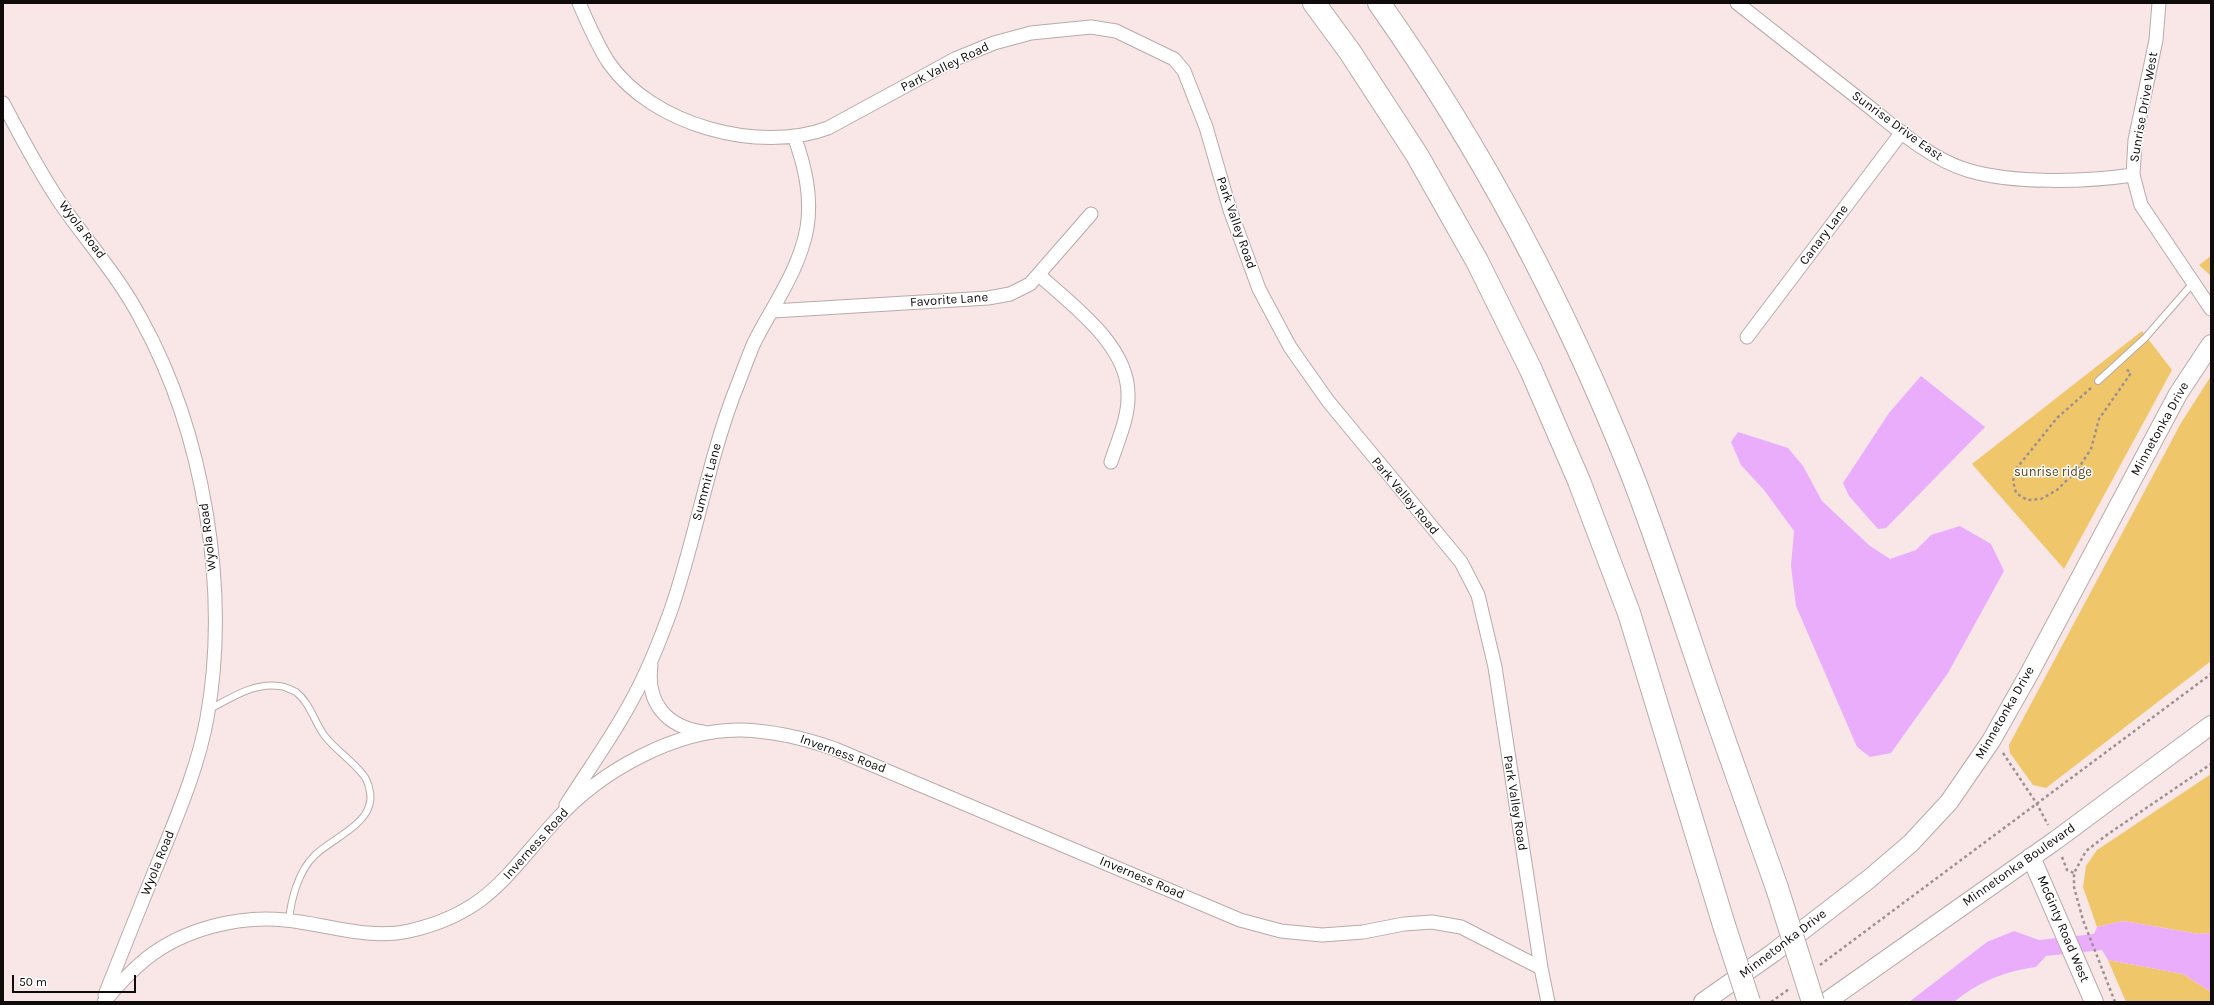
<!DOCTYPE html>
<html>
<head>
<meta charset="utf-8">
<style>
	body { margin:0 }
	#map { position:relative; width:2214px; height:1005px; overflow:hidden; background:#f8e7e6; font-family:Karla,sans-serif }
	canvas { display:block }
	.frame { position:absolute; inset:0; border:4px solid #100b0b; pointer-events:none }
	.scale { position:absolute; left:12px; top:975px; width:124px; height:18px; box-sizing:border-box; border:2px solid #100b0b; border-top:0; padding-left:5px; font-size:12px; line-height:14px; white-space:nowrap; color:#100b0b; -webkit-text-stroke:3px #fff; paint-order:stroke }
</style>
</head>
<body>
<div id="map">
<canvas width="2214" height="1005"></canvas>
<div class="frame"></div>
<div class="scale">50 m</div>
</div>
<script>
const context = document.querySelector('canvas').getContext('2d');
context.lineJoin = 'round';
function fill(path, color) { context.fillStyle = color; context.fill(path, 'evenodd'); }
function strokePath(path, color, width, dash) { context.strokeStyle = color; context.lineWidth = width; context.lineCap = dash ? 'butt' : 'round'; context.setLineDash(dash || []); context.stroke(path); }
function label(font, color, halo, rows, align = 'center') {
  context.font = font + ' Karla,sans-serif'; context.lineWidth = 3; context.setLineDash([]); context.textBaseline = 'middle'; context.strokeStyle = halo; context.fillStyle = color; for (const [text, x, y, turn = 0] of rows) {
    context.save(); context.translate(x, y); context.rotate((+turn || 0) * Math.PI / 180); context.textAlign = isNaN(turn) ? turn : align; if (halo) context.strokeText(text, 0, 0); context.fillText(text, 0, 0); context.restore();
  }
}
fill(new Path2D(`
	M 2211,256 L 2211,276 L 2199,265 Z
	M 2142,331 L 2172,370 L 2064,569 L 1972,464 Z
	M 2211,376 L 2211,661 L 2046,788 L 2033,785 L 2010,753 L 2009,745 L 2181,423 Z
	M 2211,774 L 2211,933 L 2199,934 L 2123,921 L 2097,927 L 2083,887 L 2086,866 L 2097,850 Z
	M 2108,960 L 2183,974 L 2211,992 L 2211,1002 L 2126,1002 Z`), '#f0c66b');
fill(new Path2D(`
	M 1921,376 L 1985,427 L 1886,528 L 1878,529 L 1849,496 L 1843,483 L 1889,413 Z
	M 1738,432 L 1788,448 L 1803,466 L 1822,501 L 1870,546 L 1890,559 L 1916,550 L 1931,535 L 1960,526 L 1991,544 L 2004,571 L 1948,673 L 1891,753 L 1870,757 L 1857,747 L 1796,606 L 1791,566 L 1794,531 L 1764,490 L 1741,465 L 1731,442 Z
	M 2123,921 L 2199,934 L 2211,933 L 2211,992 L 2183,974 L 2108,960 L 2102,950 L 2046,956 L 2036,967 C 2006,971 1977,982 1954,1002 L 1909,1002 L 1987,942 L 2014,931 L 2039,940 L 2094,934 L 2097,927 Z`), '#e9adfc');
const lane = new Path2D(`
	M 2098,381 L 2145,338 L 2193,283
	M 208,710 C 229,699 254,682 279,686 C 284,686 292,690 296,692 C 310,703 314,721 324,735 C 335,750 357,764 366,779 C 370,787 372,798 369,806 C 363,827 329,841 314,856 C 298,872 291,900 289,920`);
const street = new Path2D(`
	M 579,3 C 588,23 597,45 609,63 C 652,125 759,154 828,128 L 955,59 L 994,43 L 1031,33 L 1091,27 L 1116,31 L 1174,59 L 1184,71 L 1206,127 L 1230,210 L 1259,289 L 1290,347 L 1328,401 L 1461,562 L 1478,595 L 1495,667 L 1541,968 L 1548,1002
	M 1737,3 C 1779,36 1821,69 1863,102 C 1895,127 1928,158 1967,170 C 2013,184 2085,182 2133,175
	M 2159,3 L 2156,40 L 2135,140 L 2133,175 L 2141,205 L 2211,309
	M 3,103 C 21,137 39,172 61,204 C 88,243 119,277 141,319 C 204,433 230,590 207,718 C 199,763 180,809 163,851 C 143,899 124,947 105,995
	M 1039,275 C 1072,305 1128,345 1128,394 C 1129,417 1118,440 1111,462
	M 773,311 L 988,298 L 1010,294 L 1030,284 L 1091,214
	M 1747,337 L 1902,132
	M 651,666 C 646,703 667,727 703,732
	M 566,805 C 588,770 613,736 632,700 C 648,671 661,638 672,607 C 696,536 708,463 734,394 C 741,377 747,359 754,343 C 773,305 799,271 807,228 C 812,196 805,166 794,136
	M 104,1002 C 117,986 131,971 147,958 C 184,929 239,915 285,920 C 326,924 368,940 409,931 C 489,913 507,873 558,818 C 601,771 676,729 741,730 C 774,731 804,738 835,749 L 1240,920 L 1281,931 L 1322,935 L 1363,932 L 1404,924 L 1432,922 L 1461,927 L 1541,968`);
const secondary = new Path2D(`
	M 2031,857 L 2094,1002
	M 1703,1002 L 1773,953 L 1869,879 L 1911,843 L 1949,802 L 1991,741 L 2029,674 L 2178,394 L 2211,344
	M 1826,1002 L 2056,840 L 2211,725`);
const highway = new Path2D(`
	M 1314,3 L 1350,52 L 1417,155 L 1477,261 L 1531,370 L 1579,481 L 1629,613 L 1724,925
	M 1379,3 C 1482,149 1565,306 1631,472 C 1656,536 1677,601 1699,666 C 1724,741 1751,814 1777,888`);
strokePath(lane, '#baaaa9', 8);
strokePath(street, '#baaaa9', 15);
strokePath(secondary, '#baaaa9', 20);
strokePath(highway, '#baaaa9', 24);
strokePath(new Path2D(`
	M 2091,388 L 2057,418 L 2016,469 L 2013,481 L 2016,493 L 2027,500 L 2041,499 L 2057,490 L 2078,469 L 2091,449 L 2099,419 L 2131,373 L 2126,369
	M 2003,753 L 2037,804 L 2048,825
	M 2062,857 L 2067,870 L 2074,873
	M 1820,965 L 2211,674
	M 1771,1002 L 1789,989
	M 2115,1002 L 2083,920 L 2074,887 L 2074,873 L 2086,851 L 2108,834 L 2211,764`), '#9d9190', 2.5, [3, 3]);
strokePath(lane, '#fff', 6);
strokePath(street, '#fff', 13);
strokePath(secondary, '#fff', 18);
strokePath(highway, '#fff', 22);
const highwayBridge = new Path2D(`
	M 1777,888 L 1813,1002
	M 1724,925 L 1749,1002`);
strokePath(highwayBridge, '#baaaa9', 24, []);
strokePath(highwayBridge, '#fff', 22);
label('13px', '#100b0b', '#fff', [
	["Park Valley Road",945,67,-26],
	["Sunrise Drive West",2144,107,-80],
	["Sunrise Drive East",1897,126,36],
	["Park Valley Road",1236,223,71],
	["Wyola Road",82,230,53],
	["Canary Lane",1824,235,-53],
	["Favorite Lane",949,300,-4],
	["Minnetonka Drive",2160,429,-61],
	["Summit Lane",707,482,-75],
	["Park Valley Road",1405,496,50],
	["Wyola Road",208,537,-97],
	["Minnetonka Drive",2005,713,-60],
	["Inverness Road",843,754,20],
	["Park Valley Road",1515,803,81],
	["Inverness Road",536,844,-48],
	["Wyola Road",158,863,-68],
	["Minnetonka Boulevard",2019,865,-35],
	["Inverness Road",1142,878,23],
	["McGinty Road West",2063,929,67],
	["Minnetonka Drive",1783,944,-37]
]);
label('13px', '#57451d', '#fff', [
	["sunrise ridge",2053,472]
]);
</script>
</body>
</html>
